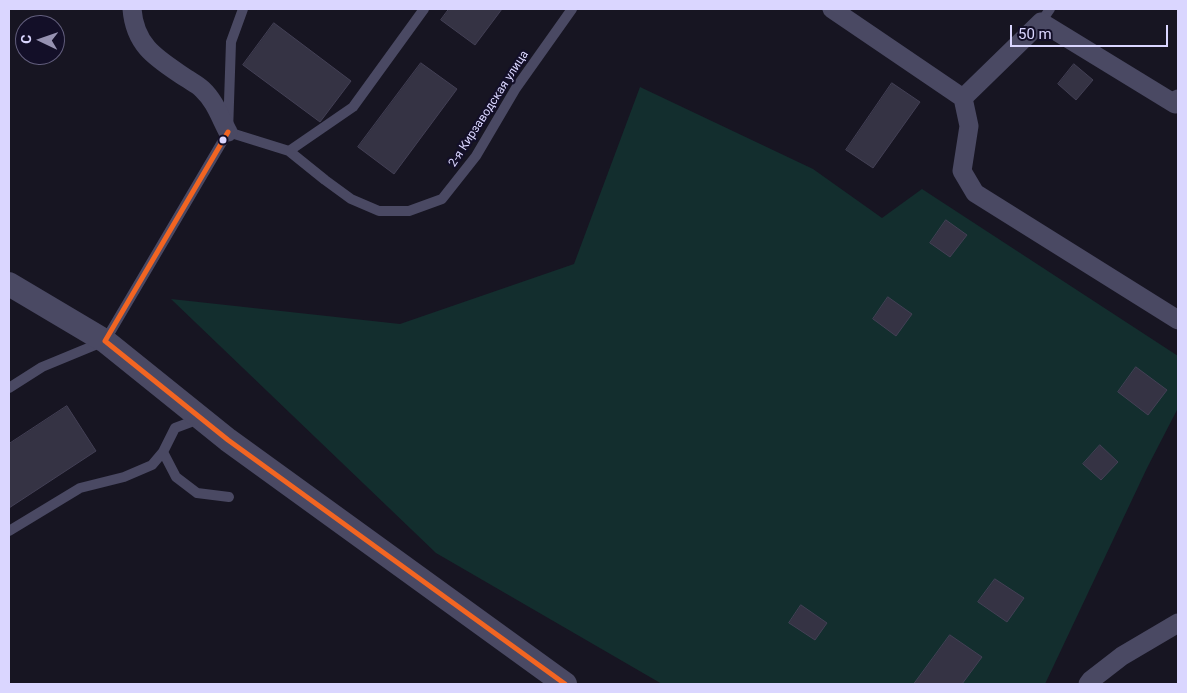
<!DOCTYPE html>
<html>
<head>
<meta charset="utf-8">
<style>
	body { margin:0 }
	#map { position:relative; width:1187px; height:693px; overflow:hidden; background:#171522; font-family:Roboto,sans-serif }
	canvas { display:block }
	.frame { position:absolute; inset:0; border:10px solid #dad6ff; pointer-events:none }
	.north { position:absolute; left:15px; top:15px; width:50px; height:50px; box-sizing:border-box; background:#130f28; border:1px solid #635f7e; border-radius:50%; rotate:273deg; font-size:14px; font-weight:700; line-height:20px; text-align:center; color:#dad6ff }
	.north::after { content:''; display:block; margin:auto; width:18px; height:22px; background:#9692b2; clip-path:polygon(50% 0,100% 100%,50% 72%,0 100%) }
	.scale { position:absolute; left:1010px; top:25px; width:158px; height:22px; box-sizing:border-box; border:2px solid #dad6ff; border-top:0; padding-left:6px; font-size:15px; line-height:18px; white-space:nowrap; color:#dad6ff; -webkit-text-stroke:4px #130f28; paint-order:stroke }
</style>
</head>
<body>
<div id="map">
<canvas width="1187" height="693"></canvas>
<div class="frame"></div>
<div class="north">С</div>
<div class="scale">50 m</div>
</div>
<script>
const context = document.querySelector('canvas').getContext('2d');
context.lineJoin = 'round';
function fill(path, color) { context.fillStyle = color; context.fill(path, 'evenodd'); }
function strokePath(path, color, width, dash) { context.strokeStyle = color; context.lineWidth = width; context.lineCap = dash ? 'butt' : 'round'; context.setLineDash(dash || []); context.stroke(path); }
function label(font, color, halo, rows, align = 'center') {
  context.font = font + ' Roboto,sans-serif'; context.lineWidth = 4.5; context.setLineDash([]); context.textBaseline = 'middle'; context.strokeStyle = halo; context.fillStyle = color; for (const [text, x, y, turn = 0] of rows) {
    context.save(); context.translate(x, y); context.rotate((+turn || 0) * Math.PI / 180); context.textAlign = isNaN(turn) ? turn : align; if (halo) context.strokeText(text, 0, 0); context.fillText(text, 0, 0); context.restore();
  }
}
fill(new Path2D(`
	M 640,87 L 813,169 L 882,218 L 922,189 L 1178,356 L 1178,408 L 1147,468 L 1045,684 L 662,684 L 436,553 L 171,299 L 400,324 L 574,264 Z`), '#132e2e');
const building = new Path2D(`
	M 449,9 L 502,9 L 475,45 L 441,20 Z
	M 274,23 L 351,81 L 320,122 L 243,65 Z
	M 421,63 L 457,89 L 394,174 L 358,147 Z
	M 1074,64 L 1093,80 L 1076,100 L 1058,84 Z
	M 892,83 L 920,102 L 873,168 L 846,150 Z
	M 946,220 L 967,235 L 950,257 L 930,243 Z
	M 888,297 L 912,314 L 896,336 L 873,319 Z
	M 1136,367 L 1167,390 L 1148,415 L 1118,392 Z
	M 67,406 L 96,451 L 9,508 L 9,444 Z
	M 1100,445 L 1118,462 L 1101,480 L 1083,464 Z
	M 995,579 L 1024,598 L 1007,622 L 978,602 Z
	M 801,605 L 827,623 L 815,640 L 789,623 Z
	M 950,635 L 982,657 L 962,684 L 914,684 Z`);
fill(building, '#353344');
strokePath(building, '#434055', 1);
strokePath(new Path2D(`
	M 1041,22 L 1050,9
	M 228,132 L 289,151 L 325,180 L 351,199 L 379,211 L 409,211 L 442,199 L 476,156 L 516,88 L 572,9
	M 289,151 L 353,107 L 424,9
	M 9,388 L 42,367 L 105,341 L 228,132 L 231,42 L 243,9
	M 163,452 L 176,477 L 197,493 L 229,497
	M 9,531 L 80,488 L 124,477 L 152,465 L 163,452 L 175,428 L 199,419`), '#4a4963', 10);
strokePath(new Path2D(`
	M 132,9 C 135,47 158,59 186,78 C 192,82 198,85 202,89 C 215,101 220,117 228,132
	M 832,9 L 963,98 L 969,126 L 962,171 L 975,193 L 1178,320
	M 963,98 L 1041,22 L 1175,104 L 1178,99
	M 1088,684 L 1091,680 L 1122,656 L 1178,623`), '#4a4963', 19);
strokePath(new Path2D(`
	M 9,284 L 105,341 L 228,440 L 565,684`), '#4a4963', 24);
strokePath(new Path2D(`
	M 105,341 L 228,440 L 565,684
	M 105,341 L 228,132`), '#f26522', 5);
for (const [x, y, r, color] of [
	[223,140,4.5,"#dad6ff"]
]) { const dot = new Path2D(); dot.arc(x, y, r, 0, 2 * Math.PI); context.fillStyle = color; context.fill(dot); strokePath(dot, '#130f28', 2); }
label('12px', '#dad6ff', '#130f28', [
	["2-я Кирзаводская улица",489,109,-57]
]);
</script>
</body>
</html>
